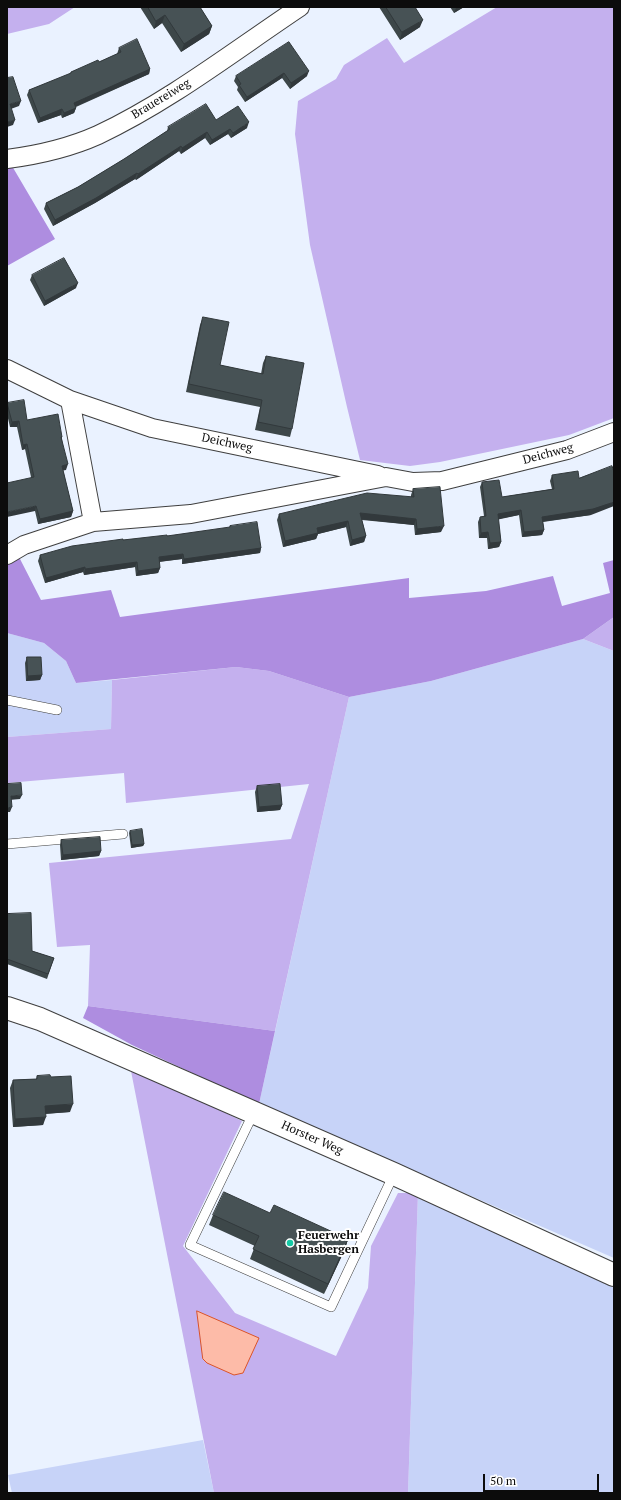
<!DOCTYPE html>
<html>
<head>
<meta charset="utf-8">
<style>
	body { margin:0 }
	#map { position:relative; width:621px; height:1500px; overflow:hidden; background:#eaf2ff; font-family:"PT Serif",serif }
	canvas { display:block }
	.frame { position:absolute; inset:0; border:8px solid #0c0c0c; pointer-events:none }
	.scale { position:absolute; left:483px; top:1474px; width:116px; height:18px; box-sizing:border-box; border:2px solid #0c0c0c; border-top:0; padding-left:5px; font-size:12px; line-height:14px; white-space:nowrap; color:#0c0c0c; -webkit-text-stroke:3px #fff; paint-order:stroke }
</style>
</head>
<body>
<div id="map">
<canvas width="621" height="1500"></canvas>
<div class="frame"></div>
<div class="scale">50 m</div>
</div>
<script>
const context = document.querySelector('canvas').getContext('2d');
context.lineJoin = 'round';
function fill(path, color) { context.fillStyle = color; context.fill(path, 'evenodd'); }
function strokePath(path, color, width, dash) { context.strokeStyle = color; context.lineWidth = width; context.lineCap = dash ? 'butt' : 'round'; context.setLineDash(dash || []); context.stroke(path); }
function label(font, color, halo, rows, align = 'center') {
  context.font = font + ' "PT Serif",serif'; context.lineWidth = 4; context.setLineDash([]); context.textBaseline = 'middle'; context.strokeStyle = halo; context.fillStyle = color; for (const [text, x, y, turn = 0] of rows) {
    context.save(); context.translate(x, y); context.rotate((+turn || 0) * Math.PI / 180); context.textAlign = isNaN(turn) ? turn : align; if (halo) context.strokeText(text, 0, 0); context.fillText(text, 0, 0); context.restore();
  }
}
fill(new Path2D(`
	M 7,633 L 44,643 L 66,661 L 76,683 L 112,680 L 111,729 L 7,737 Z
	M 583,639 L 614,651 L 614,1258 L 259,1104 L 349,697 L 431,681 Z
	M 418,1193 L 614,1288 L 614,1493 L 408,1493 Z
	M 203,1440 L 214,1493 L 12,1493 L 8,1475 Z`), '#c7d3f8');
fill(new Path2D(`
	M 7,7 L 75,7 L 49,24 L 7,34 Z
	M 497,7 L 614,7 L 614,418 L 569,435 L 440,462 L 410,466 L 360,460 L 347,407 L 310,245 L 295,134 L 298,101 L 336,79 L 344,65 L 387,38 L 404,63 Z
	M 614,617 L 614,651 L 583,639 Z
	M 236,667 L 269,671 L 349,697 L 275,1031 L 88,1006 L 90,945 L 57,947 L 49,863 L 291,839 L 309,784 L 126,803 L 124,773 L 7,783 L 7,737 L 111,729 L 112,680 Z
	M 130,1066 L 242,1121 L 183,1246 L 235,1313 L 336,1356 L 368,1288 L 371,1246 L 398,1193 L 418,1193 L 408,1493 L 214,1493 Z`), '#c4b0ee');
fill(new Path2D(`
	M 12,166 L 55,239 L 7,266 L 7,167 Z
	M 19,557 L 41,600 L 111,590 L 120,617 L 409,578 L 409,598 L 486,591 L 553,576 L 562,606 L 610,593 L 603,563 L 614,560 L 614,617 L 583,639 L 431,681 L 349,697 L 269,671 L 236,667 L 76,683 L 66,661 L 44,643 L 7,633 L 7,564 Z
	M 88,1006 L 275,1031 L 259,1104 L 132,1045 L 83,1018 Z`), '#ae8de0');
const water = new Path2D(`
	M 197,1311 L 259,1338 L 243,1373 L 234,1375 L 207,1363 L 203,1359 Z`);
fill(water, '#fdbba8');
strokePath(water, '#dc5428', 1);
const service = new Path2D(`
	M 7,700 L 57,710
	M 7,844 L 123,834
	M 254,1112 L 190,1245 L 331,1307 L 394,1174`);
const minor = new Path2D(`
	M 7,159 C 38,155 69,148 98,135 C 170,101 234,51 300,7
	M 7,369 L 70,400 L 93,522 L 191,514 L 386,477 L 413,482 L 442,481 L 567,450 L 614,432
	M 70,400 L 152,428 L 378,475
	M 7,555 L 24,545 L 93,522`);
const tertiary = new Path2D(`
	M 7,1008 L 40,1019 L 394,1174 L 614,1275`);
strokePath(service, '#3f3f3f', 10);
strokePath(minor, '#3f3f3f', 20);
strokePath(tertiary, '#3f3f3f', 24);
strokePath(service, '#fff', 9);
strokePath(minor, '#fff', 18);
strokePath(tertiary, '#fff', 22);
fill(new Path2D(`
	M 140,7 L 200,7 L 212,26 L 209,34 L 181,52 L 162,23 L 154,29 Z
	M 379,7 L 415,7 L 420,27 L 400,40 Z
	M 450,7 L 464,7 L 454,13 Z
	M 289,42 L 307,76 L 290,89 L 282,78 L 245,102 L 237,90 L 238,87 L 234,81 L 236,76 Z
	M 119,48 L 150,69 L 149,74 L 76,107 L 76,108 L 74,113 L 62,118 L 61,115 L 38,123 L 27,95 L 29,90 L 70,74 L 71,72 L 99,62 L 117,54 Z
	M 216,120 L 247,128 L 231,138 L 228,134 L 210,145 L 205,138 L 181,154 L 179,151 L 136,180 L 135,179 L 95,203 L 53,226 L 44,209 L 46,203 L 78,187 L 124,159 L 167,131 L 168,127 Z
	M 32,275 L 76,288 L 44,306 L 30,280 Z
	M 203,317 L 220,365 L 261,374 L 263,363 L 266,356 L 292,429 L 290,437 L 255,430 L 260,407 L 186,392 L 200,325 Z
	M 7,403 L 27,420 L 62,437 L 62,439 L 66,470 L 63,470 L 73,511 L 71,517 L 38,524 L 35,511 L 31,477 L 25,449 L 22,450 L 17,427 L 10,427 L 7,414 Z
	M 552,475 L 579,478 L 591,515 L 543,522 L 544,530 L 542,535 L 522,537 L 519,515 L 498,519 L 501,542 L 499,547 L 488,549 L 487,538 L 479,538 L 478,522 L 480,517 L 484,516 L 480,487 L 482,482 L 502,497 L 552,489 L 550,481 Z
	M 413,489 L 441,532 L 415,535 L 414,525 L 362,520 L 366,536 L 364,542 L 350,546 L 346,527 L 318,534 L 316,539 L 283,547 L 277,520 L 279,514 L 411,497 L 411,495 Z
	M 230,526 L 261,548 L 260,553 L 182,564 L 182,559 L 159,562 L 160,568 L 158,573 L 136,576 L 135,567 L 84,575 L 83,572 L 45,583 L 38,561 L 40,555 L 123,540 L 167,536 L 229,528 Z
	M 27,657 L 42,675 L 40,680 L 26,681 L 25,663 Z
	M 257,786 L 282,805 L 280,810 L 257,812 L 255,792 Z
	M 130,831 L 144,844 L 143,846 L 131,848 L 129,833 Z
	M 61,840 L 101,851 L 99,856 L 61,860 L 60,845 Z
	M 7,914 L 32,951 L 54,958 L 47,979 L 7,964 Z
	M 37,1076 L 51,1077 L 70,1112 L 45,1114 L 43,1125 L 13,1127 L 10,1088 L 13,1080 L 36,1079 Z
	M 270,1213 L 348,1239 L 345,1249 L 324,1294 L 250,1259 L 255,1246 L 209,1225 L 213,1215 Z`), '#3d4749');
fill(new Path2D(`
	M 458,7 L 464,7 L 454,13 L 456,8 Z
	M 165,15 L 162,23 L 154,29 L 156,21 Z
	M 423,20 L 420,27 L 400,40 L 402,32 Z
	M 212,26 L 209,34 L 181,52 L 184,44 Z
	M 150,69 L 149,74 L 72,108 L 74,103 Z
	M 309,71 L 307,76 L 290,89 L 291,83 Z
	M 284,73 L 282,78 L 245,102 L 247,97 Z
	M 21,101 L 19,106 L 8,110 L 10,104 Z
	M 76,108 L 74,113 L 62,118 L 64,113 Z
	M 62,109 L 61,115 L 38,123 L 40,118 Z
	M 15,120 L 13,125 L 7,127 L 7,122 Z
	M 249,122 L 247,128 L 231,138 L 233,133 Z
	M 230,129 L 228,134 L 210,145 L 212,140 Z
	M 207,132 L 205,138 L 181,154 L 182,148 Z
	M 181,146 L 179,151 L 136,180 L 138,174 Z
	M 137,173 L 135,179 L 95,203 L 53,226 L 55,220 Z
	M 78,283 L 76,288 L 44,306 L 45,301 Z
	M 19,421 L 17,427 L 10,427 L 12,422 Z
	M 27,444 L 25,449 L 22,450 L 23,445 Z
	M 68,464 L 66,470 L 60,471 L 62,466 Z
	M 614,502 L 614,506 L 591,515 L 540,522 L 542,517 Z
	M 36,506 L 35,511 L 7,517 L 7,512 Z
	M 521,510 L 519,515 L 496,520 L 498,514 Z
	M 73,511 L 71,517 L 38,524 L 40,519 Z
	M 360,513 L 416,519 L 414,525 L 358,519 Z
	M 348,521 L 346,527 L 318,534 L 316,539 L 283,547 L 285,541 L 317,528 Z
	M 444,526 L 441,532 L 415,535 L 417,529 Z
	M 544,530 L 542,535 L 522,537 L 524,532 Z
	M 488,532 L 487,538 L 479,538 L 481,533 Z
	M 366,536 L 364,542 L 350,546 L 352,540 Z
	M 501,542 L 499,547 L 488,549 L 490,543 Z
	M 261,548 L 260,553 L 182,564 L 184,559 Z
	M 183,554 L 182,559 L 157,562 L 159,557 Z
	M 137,562 L 135,567 L 84,575 L 85,569 Z
	M 85,567 L 83,572 L 45,583 L 46,578 Z
	M 160,568 L 158,573 L 136,576 L 138,571 Z
	M 42,675 L 40,680 L 26,681 L 28,676 Z
	M 22,795 L 20,799 L 9,800 L 11,796 Z
	M 282,805 L 280,810 L 257,812 L 259,807 Z
	M 12,807 L 10,812 L 7,812 L 7,808 Z
	M 144,844 L 143,846 L 131,848 L 132,845 Z
	M 101,851 L 99,856 L 61,860 L 63,855 Z
	M 73,1104 L 70,1112 L 42,1114 L 45,1106 Z
	M 46,1117 L 43,1125 L 13,1127 L 15,1119 Z
	M 348,1239 L 345,1249 L 324,1294 L 328,1284 Z`), '#32393c');
const building = new Path2D(`
	M 148,7 L 200,7 L 212,26 L 184,44 L 165,15 L 156,21 Z
	M 386,7 L 415,7 L 423,20 L 402,32 Z
	M 137,39 L 150,69 L 74,103 L 76,108 L 64,113 L 62,109 L 40,118 L 29,90 L 71,73 L 71,72 L 98,60 L 99,62 L 121,52 L 119,48 Z
	M 289,42 L 309,71 L 291,83 L 284,73 L 247,97 L 239,85 L 241,84 L 236,76 Z
	M 13,77 L 21,101 L 10,104 L 15,120 L 7,122 L 7,78 Z
	M 206,104 L 216,120 L 238,106 L 249,122 L 233,133 L 230,129 L 212,140 L 207,132 L 182,148 L 181,146 L 138,174 L 137,173 L 96,198 L 55,220 L 46,203 L 78,187 L 124,159 L 170,129 L 168,127 Z
	M 64,258 L 78,283 L 45,301 L 32,275 Z
	M 203,317 L 229,322 L 220,365 L 263,374 L 266,356 L 304,363 L 292,429 L 258,422 L 262,400 L 189,384 Z
	M 24,400 L 27,420 L 58,414 L 62,437 L 61,437 L 68,464 L 62,466 L 73,511 L 40,519 L 36,506 L 7,512 L 7,483 L 34,477 L 27,444 L 23,445 L 19,421 L 12,422 L 7,403 Z
	M 612,466 L 614,472 L 614,502 L 593,509 L 542,517 L 544,530 L 524,532 L 521,510 L 498,514 L 501,542 L 490,543 L 488,532 L 481,533 L 480,517 L 486,516 L 482,482 L 499,480 L 502,497 L 554,489 L 552,475 L 578,471 L 579,478 Z
	M 440,487 L 444,526 L 417,529 L 416,519 L 360,513 L 366,536 L 352,540 L 348,521 L 317,528 L 318,533 L 285,541 L 279,514 L 367,493 L 414,497 L 413,489 Z
	M 257,522 L 261,548 L 184,559 L 183,554 L 159,557 L 160,568 L 138,571 L 137,562 L 85,569 L 85,567 L 46,578 L 40,555 L 72,546 L 123,539 L 123,540 L 167,535 L 167,536 L 230,527 L 230,526 Z
	M 27,657 L 41,657 L 42,675 L 28,676 Z
	M 21,783 L 22,795 L 11,796 L 12,807 L 7,808 L 7,784 Z
	M 280,784 L 282,805 L 259,807 L 257,786 Z
	M 142,829 L 144,844 L 132,845 L 130,831 Z
	M 100,837 L 101,851 L 63,855 L 61,840 Z
	M 31,913 L 32,951 L 54,958 L 48,974 L 7,959 L 7,914 Z
	M 50,1075 L 51,1077 L 71,1076 L 73,1104 L 45,1106 L 46,1117 L 15,1119 L 13,1080 L 37,1079 L 37,1076 Z
	M 224,1192 L 270,1213 L 274,1205 L 348,1239 L 328,1284 L 253,1249 L 259,1236 L 213,1215 Z`);
fill(building, '#475255');
strokePath(building, '#32393c', 1);
for (const [x, y, r, color] of [
	[290,1243,4,"#15caa6"]
]) { const dot = new Path2D(); dot.arc(x, y, r, 0, 2 * Math.PI); context.fillStyle = color; context.fill(dot); strokePath(dot, '#fff', 1.5); }
label('12px', '#0c0c0c', '#fff', [
	["Brauereiweg",161,99,-31],
	["Deichweg",227,443,12],
	["Deichweg",548,454,-15],
	["Horster Weg",312,1138,24]
]);
label('bold 12px', '#0c0c0c', '#fff', [
	["Feuerwehr",298,1236],
	["Hasbergen",298,1250]
], 'left');
</script>
</body>
</html>
